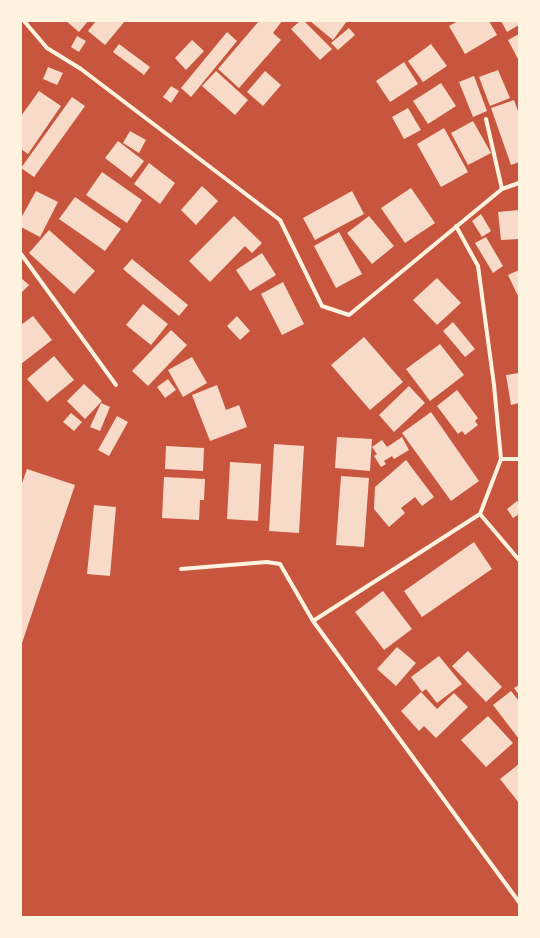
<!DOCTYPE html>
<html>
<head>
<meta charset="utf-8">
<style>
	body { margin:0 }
	#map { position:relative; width:540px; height:938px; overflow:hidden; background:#c8553d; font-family:Figtree,sans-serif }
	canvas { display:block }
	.frame { position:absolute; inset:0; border:22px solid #fff3e0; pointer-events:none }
</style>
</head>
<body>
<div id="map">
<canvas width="540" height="938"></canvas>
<div class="frame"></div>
</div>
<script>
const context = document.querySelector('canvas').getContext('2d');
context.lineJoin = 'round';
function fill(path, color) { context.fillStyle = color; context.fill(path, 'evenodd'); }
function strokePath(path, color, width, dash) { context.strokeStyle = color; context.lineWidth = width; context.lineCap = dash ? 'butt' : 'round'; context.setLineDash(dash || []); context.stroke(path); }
fill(new Path2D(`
	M 66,21 L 88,21 L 79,32 Z
	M 96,21 L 125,21 L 105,45 L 88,31 Z
	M 259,21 L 282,21 L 273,33 L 281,40 L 239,88 L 218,69 Z
	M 300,21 L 304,21 L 332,49 L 320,60 L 291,29 Z
	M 310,21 L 347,21 L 333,40 Z
	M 458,21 L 489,21 L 497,35 L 465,54 L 449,26 Z
	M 501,21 L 519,21 L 519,25 L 507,32 Z
	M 349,28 L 355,35 L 338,50 L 331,43 Z
	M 227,32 L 237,41 L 191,97 L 181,88 Z
	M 519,34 L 519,61 L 508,40 Z
	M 77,36 L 86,41 L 79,52 L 71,47 Z
	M 192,40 L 204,51 L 186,70 L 175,58 Z
	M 119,44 L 150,67 L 144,75 L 113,52 Z
	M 431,44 L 447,66 L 423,82 L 408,61 Z
	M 404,62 L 418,84 L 390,102 L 376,81 Z
	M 48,67 L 63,73 L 57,85 L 43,79 Z
	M 498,70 L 510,98 L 490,106 L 479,77 Z
	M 216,71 L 248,100 L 235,115 L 202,86 Z
	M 265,71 L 281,85 L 263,106 L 247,92 Z
	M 474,76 L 487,111 L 473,117 L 459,82 Z
	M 441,83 L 456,106 L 428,124 L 413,101 Z
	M 171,86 L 179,91 L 171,103 L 163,97 Z
	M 39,91 L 61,106 L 28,154 L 21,149 L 21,116 Z
	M 72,97 L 85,106 L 34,177 L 21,168 Z
	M 514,100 L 519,114 L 519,162 L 511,165 L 491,108 Z
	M 408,108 L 421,130 L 404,139 L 392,117 Z
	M 473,121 L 491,153 L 468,165 L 451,133 Z
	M 444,128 L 468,172 L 441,187 L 417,144 Z
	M 130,131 L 146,140 L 139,153 L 123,143 Z
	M 118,141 L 144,161 L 131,178 L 105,158 Z
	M 149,163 L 175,183 L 160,204 L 134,184 Z
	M 102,172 L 142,200 L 127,223 L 86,195 Z
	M 202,186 L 218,201 L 196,225 L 181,210 Z
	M 411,188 L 435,223 L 405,243 L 381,208 Z
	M 36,191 L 58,202 L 40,237 L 21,227 L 21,218 Z
	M 352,191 L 364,214 L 315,240 L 303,218 Z
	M 75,197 L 121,229 L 105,251 L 59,219 Z
	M 519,210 L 519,239 L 501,240 L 498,212 Z
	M 481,214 L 491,231 L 482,237 L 472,221 Z
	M 234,216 L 262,243 L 252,253 L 245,246 L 210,282 L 189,261 Z
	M 369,216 L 394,246 L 372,264 L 347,233 Z
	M 49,230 L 95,271 L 74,294 L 29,253 Z
	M 339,232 L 362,274 L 336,288 L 314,246 Z
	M 486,237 L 503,266 L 493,273 L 475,243 Z
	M 262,253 L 276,275 L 250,291 L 236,270 Z
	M 132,259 L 188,305 L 179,316 L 123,269 Z
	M 519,270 L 519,298 L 508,275 Z
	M 21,278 L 29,285 L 21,293 Z
	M 437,278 L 461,303 L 437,325 L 413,300 Z
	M 283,282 L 304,324 L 282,335 L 261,294 Z
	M 143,304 L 168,324 L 151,345 L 126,325 Z
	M 33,316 L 52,340 L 21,364 L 21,325 Z
	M 237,316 L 250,331 L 240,340 L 227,326 Z
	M 453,322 L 475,349 L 465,357 L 443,331 Z
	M 171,330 L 187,345 L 148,386 L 132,371 Z
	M 364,337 L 403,382 L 370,410 L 331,365 Z
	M 440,344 L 464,375 L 430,401 L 406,369 Z
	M 54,356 L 74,380 L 47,402 L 27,379 Z
	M 192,357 L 207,383 L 183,397 L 168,370 Z
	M 519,373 L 519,403 L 511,405 L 506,375 Z
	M 168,379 L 176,390 L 165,398 L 157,387 Z
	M 84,384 L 102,401 L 85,419 L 67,401 Z
	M 217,385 L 226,410 L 239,405 L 247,427 L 210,441 L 192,395 Z
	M 409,386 L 425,403 L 394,432 L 379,415 Z
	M 457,390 L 478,418 L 475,421 L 478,425 L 465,435 L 462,431 L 458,434 L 437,406 Z
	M 101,403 L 110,407 L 100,431 L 90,427 Z
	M 431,412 L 479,481 L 451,501 L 402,433 Z
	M 71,413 L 82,422 L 74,431 L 63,422 Z
	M 117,416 L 128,422 L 109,456 L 98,450 Z
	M 337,437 L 372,439 L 370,471 L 335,468 Z
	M 402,437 L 409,450 L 394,459 L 392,456 L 384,461 L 386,464 L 381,467 L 374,456 L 377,454 L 372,447 L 382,440 L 387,447 Z
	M 274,444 L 304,446 L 299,533 L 269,531 Z
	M 166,446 L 204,448 L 203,471 L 165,469 Z
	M 406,460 L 434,497 L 422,506 L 415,497 L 401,508 L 405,513 L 389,527 L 374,509 L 375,487 Z
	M 230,462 L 261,464 L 258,521 L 227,519 Z
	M 27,469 L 75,485 L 21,646 L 21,486 Z
	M 341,476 L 369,478 L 364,547 L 336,545 Z
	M 164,477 L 205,479 L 204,500 L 200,500 L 199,520 L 162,518 Z
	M 517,501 L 519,504 L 519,514 L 513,518 L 507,509 Z
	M 94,505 L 116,507 L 110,576 L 87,574 Z
	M 474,542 L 492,569 L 422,617 L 404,591 Z
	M 383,591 L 412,629 L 384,650 L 355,612 Z
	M 397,647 L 416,663 L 396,686 L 377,669 Z
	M 468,651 L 502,687 L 486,702 L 452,666 Z
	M 439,656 L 462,684 L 437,703 L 426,689 L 422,692 L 411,677 Z
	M 519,685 L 519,695 L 514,688 Z
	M 511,691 L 519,701 L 519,739 L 493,705 Z
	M 421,692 L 437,709 L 454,693 L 468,707 L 436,738 L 424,726 L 419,731 L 401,711 Z
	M 488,716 L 513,743 L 486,767 L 461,740 Z
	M 519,764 L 519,803 L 500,779 Z`), '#f7dbc8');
strokePath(new Path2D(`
	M 24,21 L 47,48 L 81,69 L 280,220 L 322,306 L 349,315 L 502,189 L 519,183
	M 486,119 L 502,189
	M 21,254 L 116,385
	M 501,459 L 519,459
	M 480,514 L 519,560
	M 181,569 L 267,562 L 280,564 L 313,621 L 519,902
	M 313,621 L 480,514 L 501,459 L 494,385 L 478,266 L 456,226`), '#fff3e0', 4);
</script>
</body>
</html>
